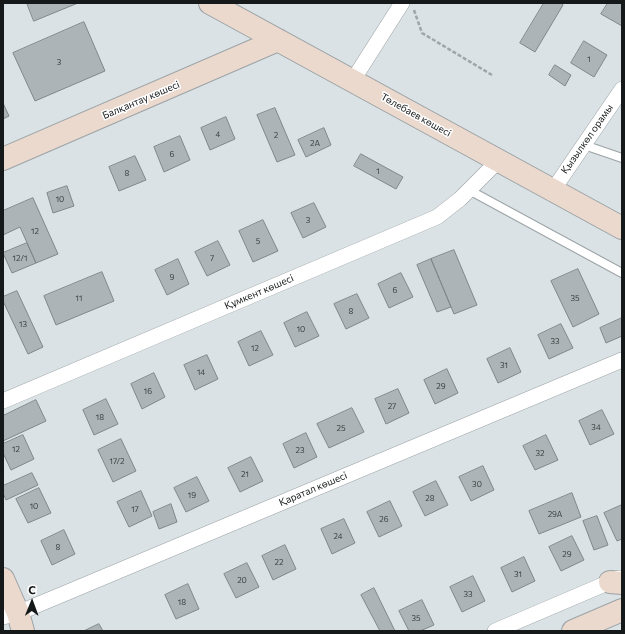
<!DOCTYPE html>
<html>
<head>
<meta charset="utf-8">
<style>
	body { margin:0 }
	#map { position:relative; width:625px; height:634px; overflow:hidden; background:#dae2e5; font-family:Commissioner,sans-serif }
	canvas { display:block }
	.frame { position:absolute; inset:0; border:4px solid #16191a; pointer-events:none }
	.north { position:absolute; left:12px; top:582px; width:40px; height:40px; -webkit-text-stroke:3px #fff; paint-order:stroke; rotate:1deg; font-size:11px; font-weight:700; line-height:16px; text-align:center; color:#16191a }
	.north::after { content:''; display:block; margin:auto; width:14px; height:18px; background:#16191a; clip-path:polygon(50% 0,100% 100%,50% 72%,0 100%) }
</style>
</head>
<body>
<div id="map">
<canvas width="625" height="634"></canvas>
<div class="frame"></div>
<div class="north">С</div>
</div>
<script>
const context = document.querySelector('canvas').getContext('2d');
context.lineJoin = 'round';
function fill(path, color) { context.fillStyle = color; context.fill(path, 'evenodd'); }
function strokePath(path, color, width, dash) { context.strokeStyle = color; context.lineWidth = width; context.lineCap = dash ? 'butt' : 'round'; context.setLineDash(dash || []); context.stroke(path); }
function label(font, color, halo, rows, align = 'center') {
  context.font = font + ' Commissioner,sans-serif'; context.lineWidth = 3; context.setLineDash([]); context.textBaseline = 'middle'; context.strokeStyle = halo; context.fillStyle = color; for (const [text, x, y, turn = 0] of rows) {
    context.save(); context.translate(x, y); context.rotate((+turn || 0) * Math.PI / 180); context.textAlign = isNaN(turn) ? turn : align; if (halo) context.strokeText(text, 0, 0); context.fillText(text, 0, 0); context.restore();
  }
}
const building = new Path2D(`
	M 27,3 L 78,3 L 34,21 Z
	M 544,3 L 561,3 L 563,5 L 535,52 L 520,43 Z
	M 608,3 L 622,3 L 622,26 L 601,14 Z
	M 84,22 L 105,71 L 35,101 L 13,53 Z
	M 584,41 L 607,55 L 594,77 L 571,63 Z
	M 555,65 L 571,75 L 565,86 L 549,75 Z
	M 3,103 L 9,116 L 3,119 Z
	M 275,108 L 295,155 L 277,162 L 257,115 Z
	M 226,117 L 235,139 L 210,150 L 201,128 Z
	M 324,128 L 331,145 L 306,157 L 298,140 Z
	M 180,136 L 190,160 L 164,172 L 154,147 Z
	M 361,154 L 403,177 L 396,189 L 354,166 Z
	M 135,156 L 146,180 L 119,191 L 109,167 Z
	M 67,186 L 74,206 L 53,213 L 47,193 Z
	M 33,198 L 58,254 L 36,263 L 20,227 L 3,235 L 3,211 Z
	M 314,203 L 326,227 L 303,238 L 291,213 Z
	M 263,220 L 278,251 L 253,262 L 239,231 Z
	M 218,241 L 230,265 L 207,276 L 195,252 Z
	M 27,243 L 36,263 L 12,273 L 3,253 Z
	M 454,250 L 477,305 L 454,314 L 431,259 Z
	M 178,259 L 189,284 L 167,295 L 155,270 Z
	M 431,259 L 451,307 L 437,312 L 417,265 Z
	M 578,269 L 599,314 L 573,327 L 551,281 Z
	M 102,272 L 114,301 L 56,325 L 44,296 Z
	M 401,273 L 413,297 L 389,308 L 378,284 Z
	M 17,291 L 43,347 L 28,354 L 3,301 L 3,297 Z
	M 357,294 L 369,318 L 346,329 L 334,304 Z
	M 307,312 L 319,336 L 295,347 L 284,323 Z
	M 622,318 L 622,336 L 606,343 L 600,328 Z
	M 561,324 L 573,348 L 549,359 L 538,335 Z
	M 261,331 L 273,355 L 249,366 L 238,342 Z
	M 510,348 L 521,372 L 498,383 L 487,359 Z
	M 207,355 L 218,379 L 195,390 L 184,365 Z
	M 447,369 L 458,393 L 435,404 L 424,380 Z
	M 154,373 L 165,397 L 142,409 L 131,384 Z
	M 398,389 L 409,413 L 386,424 L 375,399 Z
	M 106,399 L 118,424 L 94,435 L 83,410 Z
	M 36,400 L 46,421 L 3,441 L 3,416 Z
	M 352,408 L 364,432 L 329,448 L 317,424 Z
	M 602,410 L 614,434 L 590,445 L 579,421 Z
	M 306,433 L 317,457 L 294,468 L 283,444 Z
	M 23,435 L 34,459 L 11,470 L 3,453 L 3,444 Z
	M 546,435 L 558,460 L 535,470 L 523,446 Z
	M 121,439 L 136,471 L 113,482 L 98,450 Z
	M 251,457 L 263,481 L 240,492 L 228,468 Z
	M 483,466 L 494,490 L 471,501 L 459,477 Z
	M 32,473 L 38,485 L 6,500 L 3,493 L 3,486 Z
	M 197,477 L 209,501 L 186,512 L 174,488 Z
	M 436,481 L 448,505 L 425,516 L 413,492 Z
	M 39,488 L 51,513 L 28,523 L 16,499 Z
	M 141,491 L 152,516 L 129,527 L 117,502 Z
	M 572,493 L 581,517 L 539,534 L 529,511 Z
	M 390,501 L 402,526 L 379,537 L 367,512 Z
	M 171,504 L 177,522 L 159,529 L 153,512 Z
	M 622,505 L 622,539 L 617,541 L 604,513 Z
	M 597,516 L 608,545 L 594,550 L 583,521 Z
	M 344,519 L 355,543 L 332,554 L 321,529 Z
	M 64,530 L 75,554 L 52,565 L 41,541 Z
	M 572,536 L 584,560 L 561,571 L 549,547 Z
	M 285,545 L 296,569 L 273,580 L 262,556 Z
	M 524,557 L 535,581 L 512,592 L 501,568 Z
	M 247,563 L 259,587 L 236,598 L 224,574 Z
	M 473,576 L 485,601 L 462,612 L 450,587 Z
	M 188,584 L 199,609 L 176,619 L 165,595 Z
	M 374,588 L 395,631 L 380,631 L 361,595 Z
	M 422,600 L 434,625 L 420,631 L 409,631 L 399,611 Z
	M 99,624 L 103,631 L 84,631 Z`);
fill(building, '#acb4b7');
strokePath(building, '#80878a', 1);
const lane = new Path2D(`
	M 584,145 L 622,158
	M 469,190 L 622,273`);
const street = new Path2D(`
	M 353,80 L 402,3
	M 553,190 L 622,89
	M 3,401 L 437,217 L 460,199 L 499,160
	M 3,617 L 18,613 L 622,360
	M 495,631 L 619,578`);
const secondary = new Path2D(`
	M 210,3 L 622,228
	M 3,159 L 278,40
	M 3,579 L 18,613 L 23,631
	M 610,582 L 622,583
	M 573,631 L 622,610`);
strokePath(lane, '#9ca3a6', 10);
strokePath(street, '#9ca3a6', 16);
strokePath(secondary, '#9ca3a6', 24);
strokePath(new Path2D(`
	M 414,10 L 422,33 L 492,75`), '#9fa5a8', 2.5, [4, 2]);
strokePath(lane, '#fff', 8);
strokePath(street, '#fff', 15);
strokePath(secondary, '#ebd9ce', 22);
label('8px', '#3c4041', null, [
	["1",589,59],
	["3",59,62],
	["4",218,134],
	["2",276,135],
	["2А",315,143],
	["6",172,154],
	["1",378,171],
	["8",127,173],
	["10",60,199],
	["3",308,220],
	["12",35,231],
	["5",258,241],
	["12/1",20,258],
	["7",212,258],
	["9",172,277],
	["6",395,290],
	["11",79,298],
	["35",575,298],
	["8",351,311],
	["13",23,324],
	["10",301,329],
	["33",555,341],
	["12",255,348],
	["31",504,365],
	["14",201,372],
	["29",441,386],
	["16",148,391],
	["27",392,406],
	["18",100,417],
	["34",596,427],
	["25",341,428],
	["12",16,449],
	["23",300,450],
	["32",540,453],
	["17/2",117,461],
	["21",245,474],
	["30",477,484],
	["19",192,495],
	["28",430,498],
	["10",34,506],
	["17",135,509],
	["29А",555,514],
	["26",384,519],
	["24",338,536],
	["8",58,547],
	["29",567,554],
	["22",279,562],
	["31",518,574],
	["20",242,580],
	["33",468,594],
	["18",182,602],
	["35",416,618]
]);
label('10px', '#16191a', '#fff', [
	["Балқантау көшесі",141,100,-23],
	["Төлебаев көшесі",416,115,29],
	["Қызылкөл орамы",587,139,-55],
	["Құмкент көшесі",259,292,-23],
	["Қаратал көшесі",313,489,-23]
]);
</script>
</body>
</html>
